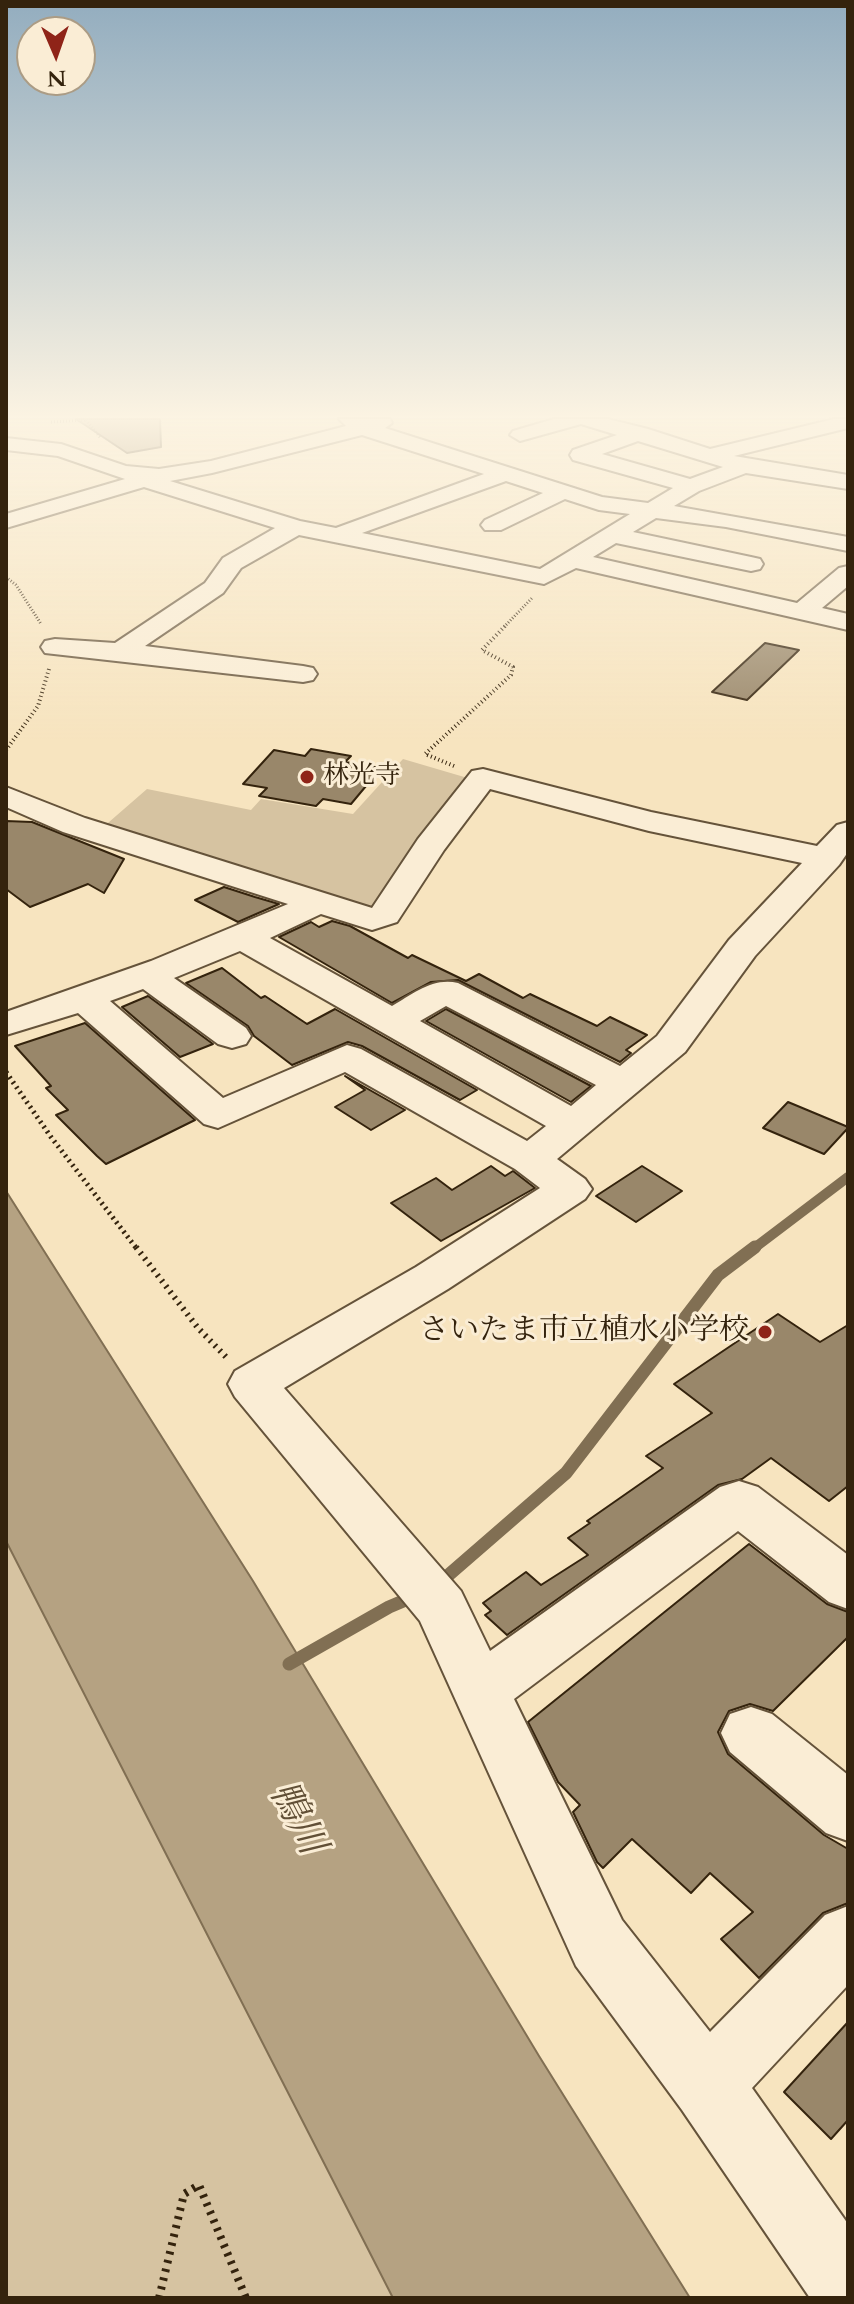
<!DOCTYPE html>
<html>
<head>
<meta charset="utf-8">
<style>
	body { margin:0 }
	#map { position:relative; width:854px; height:2304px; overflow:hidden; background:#f7e4bf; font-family:Cardo,serif }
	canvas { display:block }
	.frame { position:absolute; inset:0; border:8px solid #34230d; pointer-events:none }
	.north { position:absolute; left:16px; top:16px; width:80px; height:80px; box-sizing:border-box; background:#faedd5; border:2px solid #ab9c85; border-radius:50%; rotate:178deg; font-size:22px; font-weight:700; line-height:32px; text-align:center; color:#34230d }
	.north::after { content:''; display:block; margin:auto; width:28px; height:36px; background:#8f2418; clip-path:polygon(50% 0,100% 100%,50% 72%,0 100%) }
</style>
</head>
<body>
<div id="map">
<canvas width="854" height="2304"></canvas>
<div class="frame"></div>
<div class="north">N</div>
</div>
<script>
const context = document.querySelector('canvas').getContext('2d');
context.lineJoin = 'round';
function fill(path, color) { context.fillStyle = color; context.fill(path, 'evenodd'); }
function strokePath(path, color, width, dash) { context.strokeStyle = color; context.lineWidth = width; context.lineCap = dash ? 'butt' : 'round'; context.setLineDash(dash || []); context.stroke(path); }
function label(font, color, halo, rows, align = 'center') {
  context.font = font + ' Cardo,"Noto Serif JP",serif'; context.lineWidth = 6; context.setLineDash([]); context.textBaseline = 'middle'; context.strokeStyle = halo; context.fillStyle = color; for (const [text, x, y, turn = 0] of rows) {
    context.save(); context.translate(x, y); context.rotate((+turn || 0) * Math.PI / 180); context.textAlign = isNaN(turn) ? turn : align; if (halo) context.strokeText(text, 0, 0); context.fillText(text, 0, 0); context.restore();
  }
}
fill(new Path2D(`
	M 403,759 L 471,779 C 433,819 400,860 373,909 L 101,829 L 147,789 L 251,810 L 261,799 L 353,814 Z
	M 6,1494 L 395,2298 L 6,2298 Z`), '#d6c3a1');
const water = new Path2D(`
	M 6,1191 L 253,1581 L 539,2056 L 690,2298 L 393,2298 L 6,1541 Z`);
fill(water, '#b5a282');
strokePath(water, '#816f53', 2);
strokePath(new Path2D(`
	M 753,1249 L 848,1177`), '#816f53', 10);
strokePath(new Path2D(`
	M 437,1585 L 566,1473 L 718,1275 L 755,1247
	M 289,1664 L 389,1607 L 415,1596`), '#816f53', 13);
const building = new Path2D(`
	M 76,419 L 160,419 L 161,447 L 127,453 Z
	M 765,643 L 799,650 L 747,700 L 712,692 Z
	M 311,749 L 351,756 L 345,762 L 381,768 L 351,804 L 323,799 L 316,806 L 259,796 L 267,788 L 243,784 L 274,750 L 305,756 Z
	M 6,821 L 32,822 L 124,859 L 104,893 L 88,884 L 30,907 L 6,889 Z
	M 224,887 L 255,897 L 279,904 L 238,922 L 195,900 Z
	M 332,921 L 350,926 L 408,958 L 412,955 L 466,981 L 479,974 L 523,998 L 530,994 L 597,1026 L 610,1017 L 647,1035 L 626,1050 L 631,1053 L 620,1062 L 458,980 L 431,982 L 392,1003 L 279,937 L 311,922 L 319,927 Z
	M 222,968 L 261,998 L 265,996 L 307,1024 L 335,1009 L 477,1090 L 460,1100 L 362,1046 L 348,1042 L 292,1065 L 254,1036 L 248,1026 L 186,983 Z
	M 148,996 L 213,1044 L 180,1057 L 122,1007 Z
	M 446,1009 L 591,1086 L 571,1102 L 426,1021 Z
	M 85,1023 L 195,1120 L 106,1164 L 97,1156 L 56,1115 L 68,1110 L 46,1088 L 51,1086 L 15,1046 Z
	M 345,1076 L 405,1110 L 371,1130 L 335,1107 L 365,1090 Z
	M 788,1102 L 848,1127 L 848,1128 L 824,1154 L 763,1128 Z
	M 491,1166 L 505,1176 L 513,1171 L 535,1188 L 441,1241 L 391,1203 L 436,1178 L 452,1190 Z
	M 642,1166 L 682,1191 L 636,1222 L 596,1196 Z
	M 778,1314 L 820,1342 L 848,1325 L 848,1486 L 829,1501 L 771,1458 L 742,1479 L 718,1485 L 507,1635 L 485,1615 L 491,1611 L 483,1603 L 526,1572 L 541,1585 L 588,1555 L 568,1538 L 590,1523 L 587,1521 L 663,1468 L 646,1456 L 712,1413 L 674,1384 Z
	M 749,1544 L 827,1604 L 848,1612 L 848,1637 L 773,1711 L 750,1704 L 729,1711 L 718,1732 L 728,1754 L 824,1835 L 848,1849 L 848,1903 L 823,1913 L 759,1978 L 721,1939 L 753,1912 L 710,1873 L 691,1893 L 632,1839 L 603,1868 L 597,1862 L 573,1812 L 580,1805 L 558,1782 L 528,1722 Z
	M 848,2022 L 848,2120 L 831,2139 L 784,2092 Z`);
fill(building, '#99876a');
strokePath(building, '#34230d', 2);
const minor = new Path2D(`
	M 339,419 L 390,419 L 392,423 L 385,428 L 602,497 L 648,503 L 673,488 L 573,460 L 570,455 L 573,450 L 617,435 L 581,424 L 520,441 L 510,435 L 513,431 L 554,419 L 608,419 L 648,429 L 710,449 L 834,419 L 848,419 L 848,428 L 734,456 L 848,475 L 848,489 L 746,473 L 699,491 L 674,506 L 848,537 L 848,551 L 726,527 L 656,518 L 633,532 L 751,557 L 760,559 L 763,564 L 760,569 L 751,571 L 616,543 L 593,557 L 797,603 L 839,568 L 848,566 L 848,586 L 822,608 L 848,614 L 848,630 L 576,568 L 544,584 L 299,535 L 241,568 L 223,593 L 145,646 L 303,666 L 313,668 L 317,674 L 313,680 L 303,682 L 45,653 L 41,647 L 45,641 L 55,639 L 115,643 L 205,583 L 223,558 L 275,528 L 144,487 L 6,528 L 6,514 L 125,479 L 58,456 L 6,450 L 6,438 L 61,444 L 126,466 L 159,469 L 211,461 L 346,426 ZM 362,435 L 484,474 L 336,528 L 300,521 L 170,481 L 212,473 ZM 638,441 L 723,467 L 690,479 L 602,454 ZM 506,481 L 543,493 L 485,520 L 481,525 L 485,530 L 501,530 L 565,499 L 599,510 L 630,514 L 540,569 L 362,533 Z
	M 483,769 L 651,812 L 817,846 L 837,825 L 848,822 L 848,852 L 839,865 L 755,956 L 685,1052 L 557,1159 L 585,1179 L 592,1189 L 585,1199 L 448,1289 L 284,1388 L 461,1591 L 490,1651 L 720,1487 L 739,1481 L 758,1487 L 848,1555 L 848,1609 L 829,1602 L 738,1531 L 514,1699 L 622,1920 L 710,2032 L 825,1915 L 848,1906 L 848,1985 L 752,2088 L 848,2224 L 848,2298 L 810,2298 L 682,2110 L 576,1966 L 420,1621 L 235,1397 L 228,1384 L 235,1371 L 416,1267 L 540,1188 L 515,1169 L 345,1072 L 218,1128 L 204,1124 L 78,1013 L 6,1035 L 6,1012 L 151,961 L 288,904 L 63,832 L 6,807 L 6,787 L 85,818 L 372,908 L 418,839 L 472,771 ZM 490,789 L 649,831 L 802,863 L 729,940 L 657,1036 L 620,1066 L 458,983 C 433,977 413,994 392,1006 L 270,938 L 321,914 L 372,930 L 397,922 L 444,850 ZM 240,951 L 546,1126 L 527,1141 L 361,1049 L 347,1045 L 223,1098 L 110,1001 L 143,989 L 218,1044 L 232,1048 L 246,1044 L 251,1036 L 246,1028 L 174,978 ZM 446,1006 L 596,1085 L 571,1106 L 420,1021 Z
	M 751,1707 L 772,1714 L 848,1775 L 848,1841 L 826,1833 L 730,1752 L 721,1733 L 730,1714 Z`);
strokePath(minor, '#65533a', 4);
strokePath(new Path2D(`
	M 86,420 L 100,437
	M 51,422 L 86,420
	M 6,577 L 16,585 L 41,624
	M 504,627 L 532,598`), '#34230d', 3, [1, 2]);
strokePath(new Path2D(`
	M 6,750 L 38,706 L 49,669
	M 454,766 L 425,754 L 511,675 L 513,667 L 482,650 L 506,625`), '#34230d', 4, [1, 3]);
strokePath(new Path2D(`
	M 6,1072 L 51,1137 L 137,1249`), '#34230d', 5, [2, 4]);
strokePath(new Path2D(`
	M 136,1247 L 198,1328 L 228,1359`), '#34230d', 6, [2, 5]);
strokePath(new Path2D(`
	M 159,2298 L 184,2194 L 199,2185 L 246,2298`), '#34230d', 8, [3, 6]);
fill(minor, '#faedd5');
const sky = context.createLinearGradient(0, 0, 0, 742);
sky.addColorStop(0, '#93adbf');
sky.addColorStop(0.56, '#fbf3e2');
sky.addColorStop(1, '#fbf3e200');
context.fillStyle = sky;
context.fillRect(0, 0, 854, 742);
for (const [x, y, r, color] of [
	[307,777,8,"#8f2418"],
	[765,1332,8,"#8f2418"]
]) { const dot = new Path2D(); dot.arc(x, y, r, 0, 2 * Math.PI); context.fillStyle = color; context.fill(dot); strokePath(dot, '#faedd5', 3); }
label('26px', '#34230d', '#faedd5', [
	["林光寺",323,777]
], 'left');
label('30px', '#34230d', '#faedd5', [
	["さいたま市立植水小学校",749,1332]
], 'right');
label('italic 38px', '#614f36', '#faedd5', [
	["鴨川",295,1819,62]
]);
</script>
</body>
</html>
